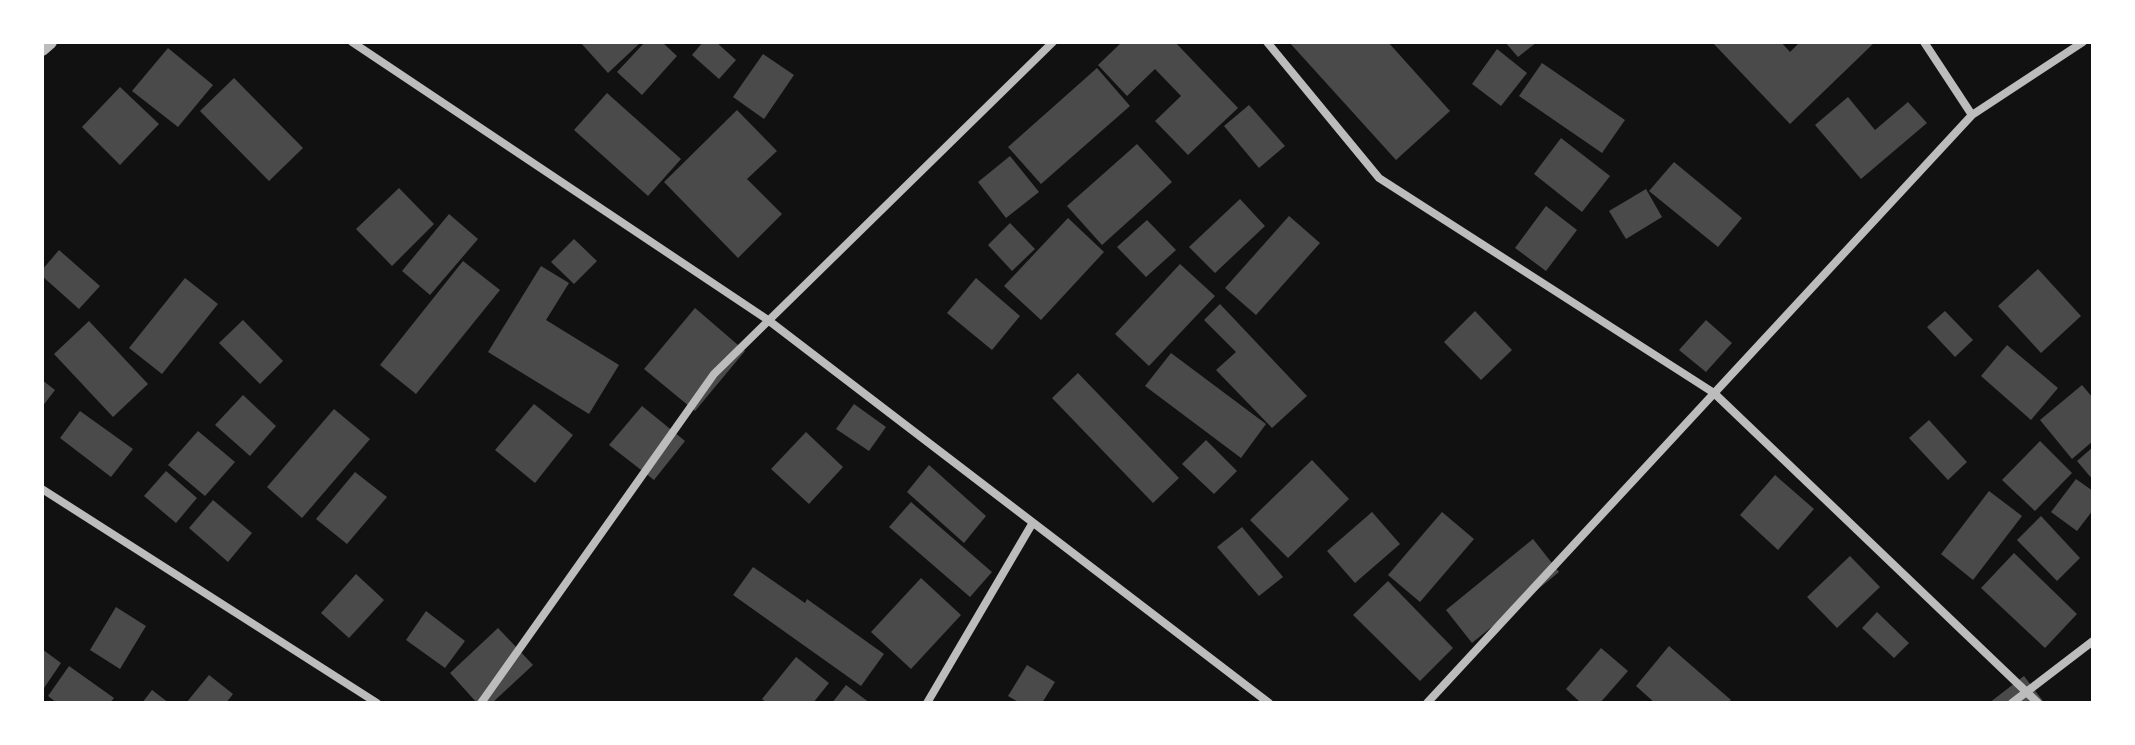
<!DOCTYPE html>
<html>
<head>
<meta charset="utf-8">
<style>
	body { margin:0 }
	#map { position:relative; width:2135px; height:745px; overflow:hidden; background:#111; font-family:Montserrat,sans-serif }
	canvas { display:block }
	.frame { position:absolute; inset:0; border:44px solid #fff; pointer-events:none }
</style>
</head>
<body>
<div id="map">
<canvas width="2135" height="745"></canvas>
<div class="frame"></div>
</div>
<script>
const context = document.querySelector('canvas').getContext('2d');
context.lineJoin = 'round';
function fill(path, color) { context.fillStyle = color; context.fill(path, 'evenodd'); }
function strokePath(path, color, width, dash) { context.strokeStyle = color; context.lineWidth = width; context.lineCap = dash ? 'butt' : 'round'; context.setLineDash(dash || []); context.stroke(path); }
fill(new Path2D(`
	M 580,42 L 641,42 L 608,73 Z
	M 645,42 L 662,42 L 677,56 L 642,95 L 617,72 Z
	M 703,42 L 716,42 L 736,60 L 719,79 L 692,55 Z
	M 1122,42 L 1175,42 L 1238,108 L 1188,155 L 1155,121 L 1181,96 L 1155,69 L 1127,96 L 1098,65 Z
	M 1289,42 L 1388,42 L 1450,111 L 1396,160 Z
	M 1505,42 L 1537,42 L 1518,57 Z
	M 1712,42 L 1781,42 L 1790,52 L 1800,42 L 1875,42 L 1790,124 Z
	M 168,48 L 213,85 L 178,127 L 132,91 Z
	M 1497,49 L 1527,73 L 1501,106 L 1472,84 Z
	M 763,54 L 794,75 L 764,119 L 733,97 Z
	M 1542,63 L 1625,120 L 1602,153 L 1519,96 Z
	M 1097,68 L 1130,106 L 1041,184 L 1008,147 Z
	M 234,78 L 303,148 L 269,181 L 200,111 Z
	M 120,87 L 159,124 L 120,165 L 82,127 Z
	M 607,93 L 681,159 L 648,196 L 574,130 Z
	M 1848,97 L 1875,130 L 1908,102 L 1927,123 L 1861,179 L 1815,125 Z
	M 1249,105 L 1285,146 L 1259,168 L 1224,126 Z
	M 737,110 L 777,151 L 747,179 L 782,214 L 738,258 L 664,182 Z
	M 1561,138 L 1610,176 L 1582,212 L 1534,174 Z
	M 1137,144 L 1172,182 L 1102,245 L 1067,206 Z
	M 1010,156 L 1039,192 L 1006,218 L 978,182 Z
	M 1674,162 L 1742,218 L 1718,247 L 1649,191 Z
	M 399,188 L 434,224 L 392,266 L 356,229 Z
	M 1646,189 L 1662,217 L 1626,239 L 1609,211 Z
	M 1240,199 L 1265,226 L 1215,273 L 1189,247 Z
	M 1546,206 L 1577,230 L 1546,271 L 1515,248 Z
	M 449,214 L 478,239 L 430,295 L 402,271 Z
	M 1289,216 L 1320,243 L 1256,315 L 1225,288 Z
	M 1068,218 L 1104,252 L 1041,320 L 1004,286 Z
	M 1147,220 L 1176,250 L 1146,277 L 1117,247 Z
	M 1010,223 L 1035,249 L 1012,271 L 988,245 Z
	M 574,239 L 597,261 L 574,284 L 551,262 Z
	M 59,250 L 100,286 L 79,309 L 42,276 L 42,270 Z
	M 463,261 L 500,290 L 416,394 L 380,365 Z
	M 1180,264 L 1215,296 L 1149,366 L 1115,334 Z
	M 541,266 L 569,283 L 546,320 L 619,365 L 589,414 L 488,352 Z
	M 2038,269 L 2081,316 L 2041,353 L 1998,306 Z
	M 185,278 L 218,304 L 162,374 L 129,348 Z
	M 976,278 L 1020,316 L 992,350 L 947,313 Z
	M 1220,304 L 1307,396 L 1272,428 L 1216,370 L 1236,352 L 1204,320 Z
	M 695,308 L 745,351 L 695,411 L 644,369 Z
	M 1475,311 L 1512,350 L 1481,380 L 1444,342 Z
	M 1945,311 L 1973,340 L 1955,357 L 1927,327 Z
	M 243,320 L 283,361 L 260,384 L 219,343 Z
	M 1706,320 L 1732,343 L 1706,372 L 1679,350 Z
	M 89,321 L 148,384 L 113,417 L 54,354 Z
	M 2007,345 L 2058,388 L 2031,420 L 1981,376 Z
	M 1171,353 L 1266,424 L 1241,458 L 1145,386 Z
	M 1078,373 L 1179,478 L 1153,503 L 1052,398 Z
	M 42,380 L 55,390 L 42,407 Z
	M 2082,385 L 2093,398 L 2093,441 L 2072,459 L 2040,420 Z
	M 243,395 L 276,426 L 250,456 L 215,425 Z
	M 534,404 L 573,435 L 535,483 L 495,450 Z
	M 854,404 L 886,427 L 869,451 L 836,429 Z
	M 642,406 L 685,441 L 654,480 L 609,445 Z
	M 334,409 L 370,439 L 302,518 L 267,487 Z
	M 80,411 L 133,449 L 111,477 L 60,438 Z
	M 1929,420 L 1967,462 L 1948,480 L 1909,438 Z
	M 198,431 L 235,462 L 205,496 L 168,465 Z
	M 806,432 L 843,467 L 809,504 L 771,469 Z
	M 1206,440 L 1237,471 L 1214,494 L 1182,464 Z
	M 2040,441 L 2072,473 L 2035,511 L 2002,480 Z
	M 2093,447 L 2093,480 L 2077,461 Z
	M 1312,460 L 1349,499 L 1288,558 L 1250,520 Z
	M 929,465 L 986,516 L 964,543 L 907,492 Z
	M 166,471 L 197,498 L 176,523 L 144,496 Z
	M 355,472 L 387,497 L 347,544 L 316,519 Z
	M 1775,475 L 1814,509 L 1778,550 L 1740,515 Z
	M 2076,479 L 2093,491 L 2093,510 L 2077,531 L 2051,512 Z
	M 1989,491 L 2022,516 L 1973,580 L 1941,554 Z
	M 213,500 L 252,533 L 228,562 L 189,528 Z
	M 911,502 L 992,572 L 970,597 L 889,527 Z
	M 1372,512 L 1400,544 L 1355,583 L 1327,551 Z
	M 1442,512 L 1474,539 L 1420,602 L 1388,575 Z
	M 2041,516 L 2080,558 L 2057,581 L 2017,540 Z
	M 1242,527 L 1283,577 L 1259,596 L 1217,547 Z
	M 1533,539 L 1559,572 L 1472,643 L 1446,610 Z
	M 2014,553 L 2077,614 L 2045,648 L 1981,588 Z
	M 1850,556 L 1880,587 L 1837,628 L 1807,597 Z
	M 753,567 L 805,603 L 807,599 L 884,654 L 861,686 L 733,595 Z
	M 356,574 L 384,600 L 349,638 L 321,613 Z
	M 921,578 L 961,615 L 911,669 L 871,632 Z
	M 1388,581 L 1453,648 L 1420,681 L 1353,615 Z
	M 116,607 L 146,626 L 120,669 L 90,650 Z
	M 426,611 L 465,641 L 445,668 L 406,640 Z
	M 1877,612 L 1909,643 L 1894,658 L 1862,628 Z
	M 498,628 L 533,665 L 492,703 L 477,703 L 450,673 Z
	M 1669,646 L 1731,700 L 1728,703 L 1655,703 L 1636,686 Z
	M 1601,648 L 1628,671 L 1600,703 L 1581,703 L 1566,689 Z
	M 42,649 L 61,663 L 42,691 Z
	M 796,657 L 829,683 L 813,703 L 767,703 L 762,699 Z
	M 1027,665 L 1055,682 L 1042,703 L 1020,703 L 1008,696 Z
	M 69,666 L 114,698 L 110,703 L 57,703 L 48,696 Z
	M 209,675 L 233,694 L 226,703 L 186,703 Z
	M 2024,676 L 2043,701 L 2041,703 L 1989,703 Z
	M 846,685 L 870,703 L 832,703 Z
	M 152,690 L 169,703 L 142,703 Z`), '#4a4a4a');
strokePath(new Path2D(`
	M 352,42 L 768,320 L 1269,703
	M 1267,42 L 1379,178 L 1714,393 L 2038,703
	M 1924,42 L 1972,115
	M 42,489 L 377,703
	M 481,703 L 714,374 L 1053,42
	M 927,703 L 1032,524
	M 1427,703 L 1972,115 L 2083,42
	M 2012,703 L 2093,641`), '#bcbcbc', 8);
strokePath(new Path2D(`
	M 42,49 L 50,42`), '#bcbcbc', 14);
</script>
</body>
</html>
